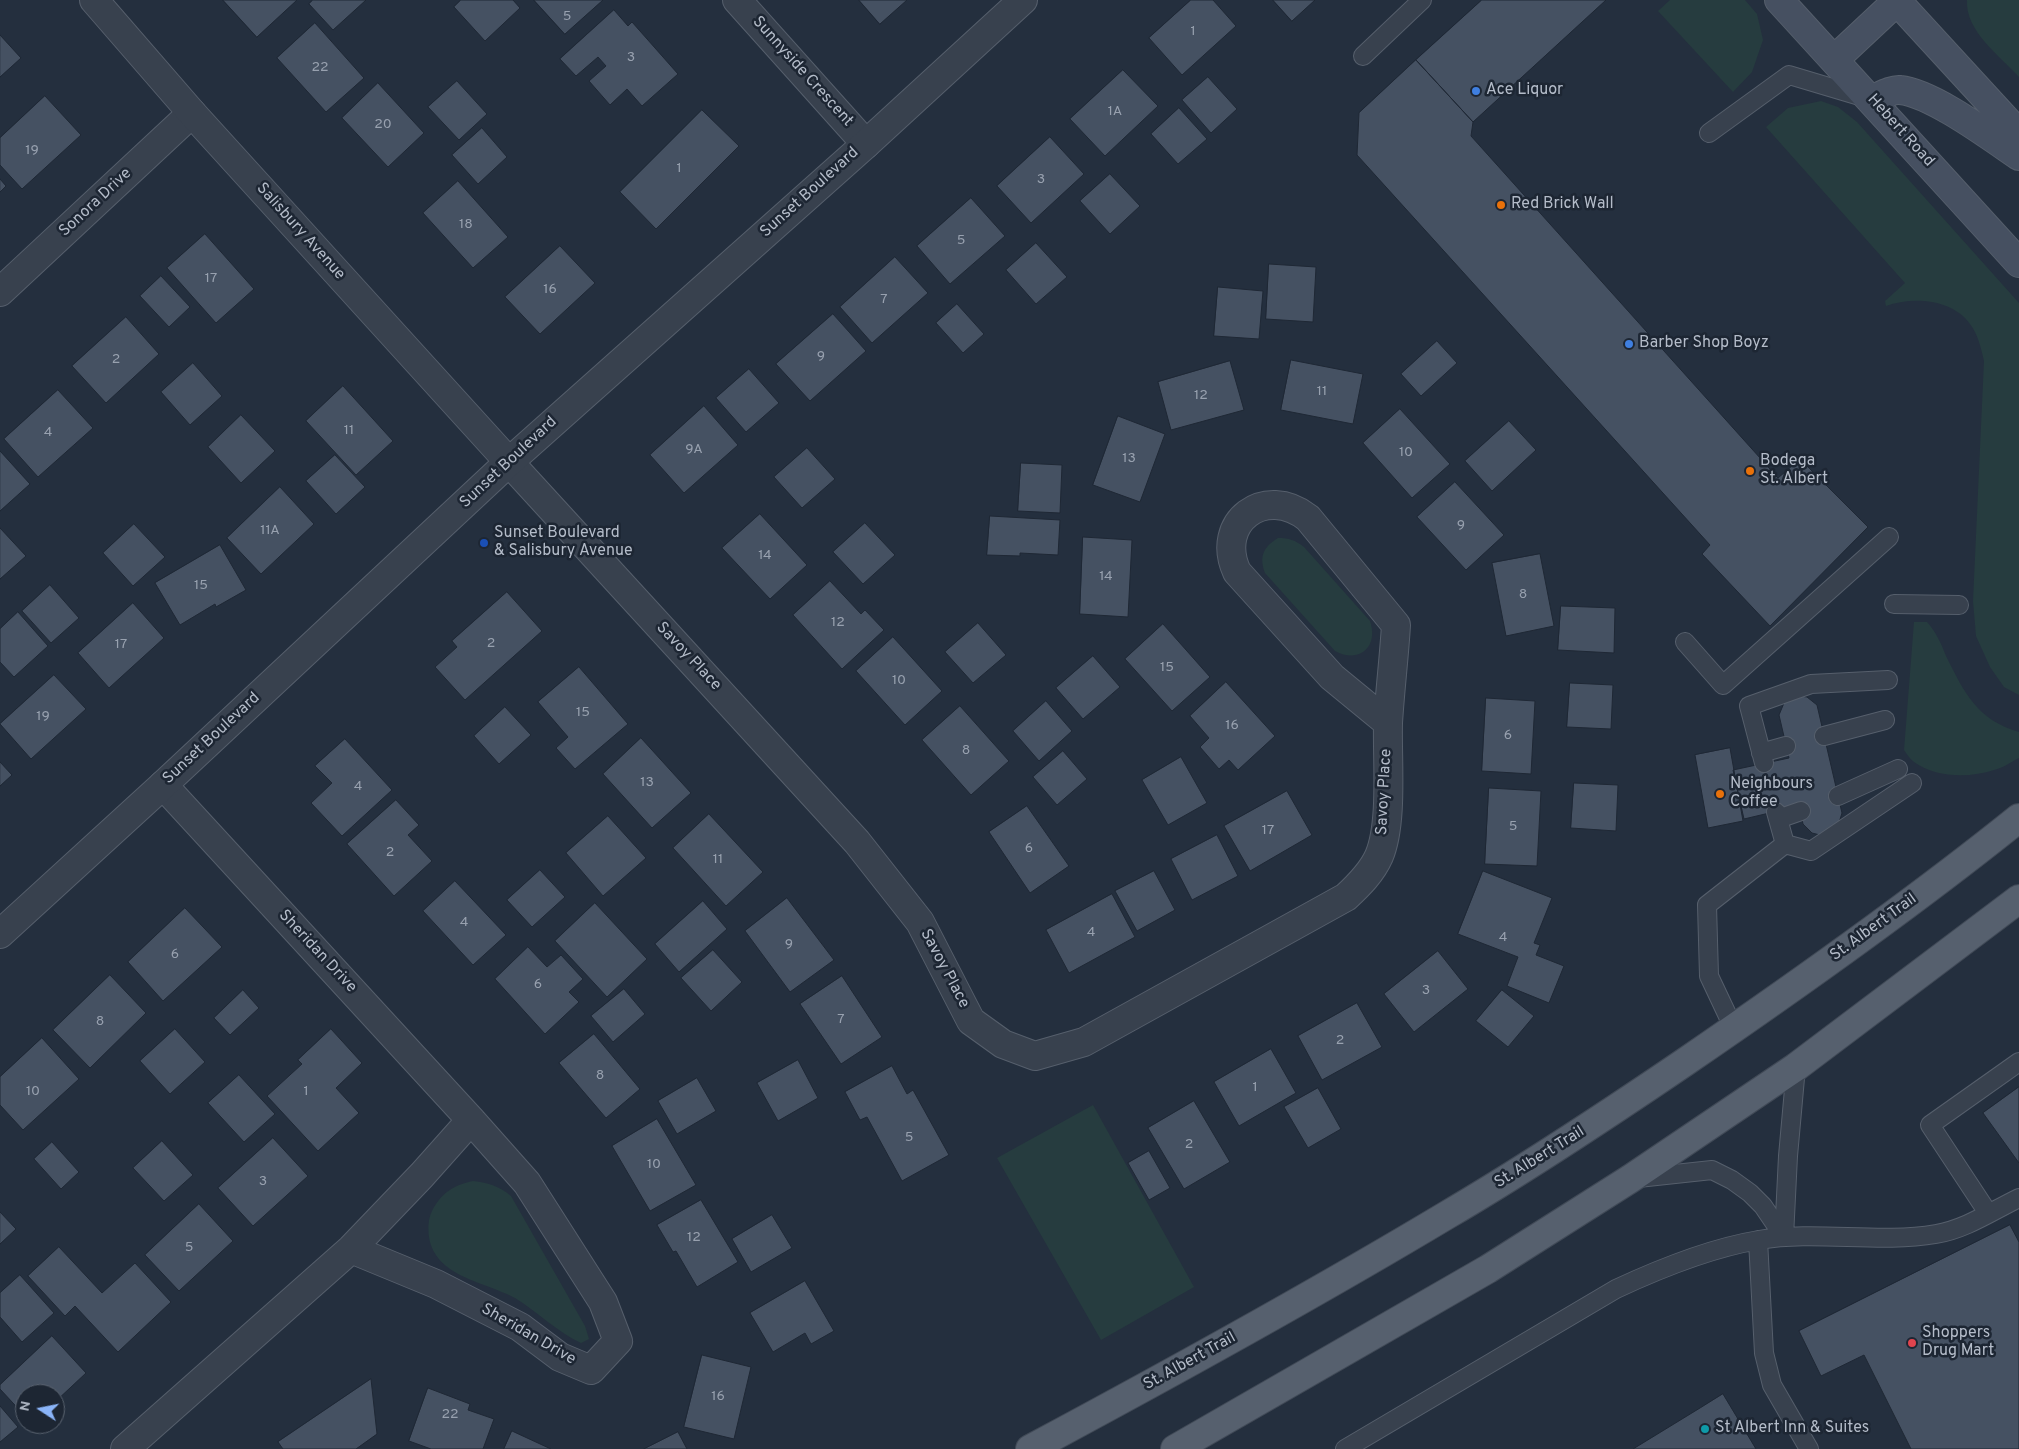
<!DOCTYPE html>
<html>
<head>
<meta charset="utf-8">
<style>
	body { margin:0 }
	#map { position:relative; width:2019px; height:1449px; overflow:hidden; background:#242f3e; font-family:Overpass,sans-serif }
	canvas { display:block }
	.north { position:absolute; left:15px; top:1384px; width:50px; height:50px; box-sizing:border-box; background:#1d2633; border:1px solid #59626f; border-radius:50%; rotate:281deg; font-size:14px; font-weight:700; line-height:20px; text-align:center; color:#b4bcc9 }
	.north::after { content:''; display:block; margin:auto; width:18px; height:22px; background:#8ab4f8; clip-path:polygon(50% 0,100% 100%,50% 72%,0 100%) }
</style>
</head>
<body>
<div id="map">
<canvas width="2019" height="1449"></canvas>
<div class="north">N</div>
</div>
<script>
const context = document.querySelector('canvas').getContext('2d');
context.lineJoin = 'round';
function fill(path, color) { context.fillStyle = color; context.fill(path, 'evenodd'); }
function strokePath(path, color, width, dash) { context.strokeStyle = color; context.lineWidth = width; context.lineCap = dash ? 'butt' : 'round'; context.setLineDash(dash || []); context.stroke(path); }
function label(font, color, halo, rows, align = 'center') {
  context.font = font + ' Overpass,sans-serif'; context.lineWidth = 5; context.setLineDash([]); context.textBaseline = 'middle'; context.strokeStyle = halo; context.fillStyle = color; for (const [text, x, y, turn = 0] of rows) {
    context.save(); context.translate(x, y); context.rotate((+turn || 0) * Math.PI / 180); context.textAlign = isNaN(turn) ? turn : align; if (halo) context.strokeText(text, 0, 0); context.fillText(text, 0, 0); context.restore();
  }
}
fill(new Path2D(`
	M 1670,0 L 1745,0 L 1757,14 L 1763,40 L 1752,72 L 1733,92 L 1658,11 Z
	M 1967,0 L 2019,0 L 2019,77 C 2000,56 1965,31 1967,0 Z
	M 1821,101 L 1838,107 L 1857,122 L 2019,303 L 2019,695 L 2004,687 L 1990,667 L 1976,636 L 1973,601 L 1984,361 C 1981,348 1978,334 1970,324 C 1953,299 1912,296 1886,306 L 1885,301 L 1905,283 L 1766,127 L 1788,108 Z
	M 1278,538 C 1289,538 1295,540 1304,547 L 1370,621 C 1379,647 1359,664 1335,651 L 1265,573 C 1259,557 1263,547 1278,538 Z
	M 1914,622 L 1927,622 C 1936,632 1941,643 1946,656 C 1964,692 1977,720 2019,732 L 2019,758 C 2011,762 2003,768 1994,770 C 1970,778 1936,778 1914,762 C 1910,759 1907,754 1904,750 Z
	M 1093,1105 L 1194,1287 L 1101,1340 L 997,1158 Z
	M 473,1181 C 489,1183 499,1186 511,1196 L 585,1326 L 589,1339 L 581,1343 C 557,1332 538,1312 515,1298 C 486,1282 435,1277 429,1237 C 428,1228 428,1219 432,1211 C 441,1193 454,1185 473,1181 Z`), '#263c3f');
const building = new Path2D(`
	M 223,0 L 297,0 L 257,37 Z
	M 313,0 L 366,0 L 333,30 L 309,4 Z
	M 461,0 L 513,0 L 520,8 L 485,41 L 454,7 Z
	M 534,0 L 603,0 L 565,34 Z
	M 859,0 L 907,0 L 880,24 Z
	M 1191,0 L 1213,0 L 1236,26 L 1182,75 L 1149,38 Z
	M 1273,0 L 1315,0 L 1292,21 Z
	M 1482,0 L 1606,0 L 1473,122 L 1416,60 Z
	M 614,10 L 628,26 L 632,22 L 678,74 L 642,106 L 627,89 L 610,105 L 589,81 L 606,66 L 598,57 L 576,76 L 560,59 Z
	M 315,23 L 364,78 L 326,112 L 277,58 Z
	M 0,35 L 21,58 L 0,77 Z
	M 1416,60 L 1473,122 L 1471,136 L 1778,478 L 1800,459 L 1868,527 L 1770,626 L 1702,554 L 1710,545 L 1357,155 L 1359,113 Z
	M 1123,70 L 1158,106 L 1105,156 L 1070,119 Z
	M 1208,77 L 1237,109 L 1211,133 L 1182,100 Z
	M 457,81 L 487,114 L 459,140 L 428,107 Z
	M 378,83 L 424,133 L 388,167 L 342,118 Z
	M 45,96 L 81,135 L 22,189 L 0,165 L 0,138 Z
	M 1179,108 L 1207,139 L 1178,164 L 1151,134 Z
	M 702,110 L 739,146 L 656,229 L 620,192 Z
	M 482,128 L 507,157 L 478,184 L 452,155 Z
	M 1050,137 L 1084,174 L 1031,223 L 997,186 Z
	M 1110,174 L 1140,206 L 1110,234 L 1080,201 Z
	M 0,179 L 6,186 L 0,192 Z
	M 458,181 L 508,237 L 473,268 L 423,213 Z
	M 971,198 L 1005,236 L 950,284 L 917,246 Z
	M 205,234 L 254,289 L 216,323 L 167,268 Z
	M 1036,243 L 1067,277 L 1036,304 L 1006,270 Z
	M 560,246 L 595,283 L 540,334 L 505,297 Z
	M 895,257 L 928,293 L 872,343 L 840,307 Z
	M 1269,264 L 1316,267 L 1313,322 L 1266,319 Z
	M 161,276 L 190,307 L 169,327 L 140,296 Z
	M 1218,287 L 1263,291 L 1259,339 L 1214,336 Z
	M 957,304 L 984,334 L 963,353 L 936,323 Z
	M 833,314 L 866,351 L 810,401 L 776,364 Z
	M 126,317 L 159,354 L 106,403 L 72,366 Z
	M 1437,341 L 1457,363 L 1421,396 L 1401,374 Z
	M 1291,360 L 1363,374 L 1353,424 L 1281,410 Z
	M 1230,361 L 1244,410 L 1171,430 L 1158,382 Z
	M 193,363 L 222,396 L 190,425 L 161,392 Z
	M 749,369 L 779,403 L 746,432 L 716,398 Z
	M 343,386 L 393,441 L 356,475 L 306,421 Z
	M 58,390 L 93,428 L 38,477 L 4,439 Z
	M 704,406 L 738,445 L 684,493 L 650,455 Z
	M 1400,409 L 1450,464 L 1412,498 L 1363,443 Z
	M 241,415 L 275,451 L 241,483 L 208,447 Z
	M 1118,416 L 1165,434 L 1140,502 L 1093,485 Z
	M 1509,421 L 1536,450 L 1492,491 L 1465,461 Z
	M 807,448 L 835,479 L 802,508 L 774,477 Z
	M 0,451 L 30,484 L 0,511 Z
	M 335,455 L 365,487 L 336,514 L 306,481 Z
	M 1021,463 L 1062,465 L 1060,513 L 1018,511 Z
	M 1455,482 L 1504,535 L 1466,570 L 1417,517 Z
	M 280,487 L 314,524 L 261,574 L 227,538 Z
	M 760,514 L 807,565 L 770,599 L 722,548 Z
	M 990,516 L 1060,520 L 1058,555 L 1020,553 L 1020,556 L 987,555 Z
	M 865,523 L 895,555 L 863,584 L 833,552 Z
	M 134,524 L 165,557 L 133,586 L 103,553 Z
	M 0,528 L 26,556 L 0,579 Z
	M 1083,537 L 1132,540 L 1128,617 L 1080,614 Z
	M 220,545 L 246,590 L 216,607 L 215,604 L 180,625 L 155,583 Z
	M 1540,554 L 1554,626 L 1506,636 L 1492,563 Z
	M 830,581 L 861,614 L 865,610 L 884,630 L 842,669 L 793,615 Z
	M 50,585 L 79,618 L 51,643 L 22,611 Z
	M 507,592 L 542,631 L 465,700 L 435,667 L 457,647 L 452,641 Z
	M 133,603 L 164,638 L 109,688 L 78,653 Z
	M 1561,606 L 1615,608 L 1614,653 L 1558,650 Z
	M 18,612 L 48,646 L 14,677 L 0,662 L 0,629 Z
	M 978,623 L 1006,655 L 973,683 L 945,652 Z
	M 1163,624 L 1210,677 L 1172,711 L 1125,659 Z
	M 893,637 L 942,691 L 905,725 L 856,671 Z
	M 1093,656 L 1120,687 L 1083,719 L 1056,688 Z
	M 579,667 L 628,724 L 575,769 L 556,748 L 568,737 L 538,702 Z
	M 54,675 L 86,709 L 31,759 L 0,724 Z
	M 1226,682 L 1275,736 L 1238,770 L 1229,760 L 1219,769 L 1200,747 L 1209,738 L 1190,716 Z
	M 1570,683 L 1613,685 L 1611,729 L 1567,727 Z
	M 1800,696 L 1807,697 L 1817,705 L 1842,813 L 1838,826 L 1820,835 L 1812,833 L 1803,824 L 1799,806 L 1744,819 L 1733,770 L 1789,758 L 1779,715 L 1784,703 Z
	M 1486,698 L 1535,701 L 1531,774 L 1482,771 Z
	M 1046,701 L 1072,731 L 1039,761 L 1013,731 Z
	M 960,706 L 1009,761 L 971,795 L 922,740 Z
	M 505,707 L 531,735 L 499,764 L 474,736 Z
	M 641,738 L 691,793 L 652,828 L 603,774 Z
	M 345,739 L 392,790 L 342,836 L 311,803 L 332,783 L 315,766 Z
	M 1730,748 L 1743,821 L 1708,828 L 1695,755 Z
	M 1063,751 L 1087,779 L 1057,805 L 1033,777 Z
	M 1181,757 L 1207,803 L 1168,825 L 1142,780 Z
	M 0,762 L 12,775 L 0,786 Z
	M 1574,783 L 1618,785 L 1616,831 L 1571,828 Z
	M 1489,788 L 1541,791 L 1537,866 L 1485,864 Z
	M 1287,791 L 1312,835 L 1250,871 L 1224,826 Z
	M 396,800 L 419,825 L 408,835 L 432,861 L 394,896 L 347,844 Z
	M 1027,806 L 1069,866 L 1030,893 L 989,832 Z
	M 709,814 L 763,872 L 726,906 L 673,848 Z
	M 608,816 L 646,858 L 603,896 L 566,853 Z
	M 1217,835 L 1238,876 L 1192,900 L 1171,859 Z
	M 540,870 L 565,897 L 532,927 L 507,900 Z
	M 1154,871 L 1175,910 L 1137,931 L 1115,891 Z
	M 1483,871 L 1552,898 L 1534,943 L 1540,945 L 1536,955 L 1564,966 L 1549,1003 L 1507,986 L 1518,957 L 1458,934 Z
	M 455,881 L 506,935 L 473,965 L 423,911 Z
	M 1112,894 L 1135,937 L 1069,973 L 1046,930 Z
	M 787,898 L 834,960 L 790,992 L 745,931 Z
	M 703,901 L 727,929 L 679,972 L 655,944 Z
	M 595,903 L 647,959 L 607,997 L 555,941 Z
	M 185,908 L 222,947 L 163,1001 L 128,962 Z
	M 528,947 L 547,967 L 561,955 L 583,979 L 569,992 L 579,1002 L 545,1034 L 495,979 Z
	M 713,950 L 742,982 L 711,1011 L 681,978 Z
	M 1438,951 L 1468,989 L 1414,1032 L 1384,994 Z
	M 110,975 L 146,1013 L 90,1068 L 53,1030 Z
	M 842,976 L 882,1037 L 841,1064 L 800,1004 Z
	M 624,989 L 645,1014 L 613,1042 L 591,1016 Z
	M 243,990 L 259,1008 L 230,1035 L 214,1018 Z
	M 1502,990 L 1534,1016 L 1508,1047 L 1476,1021 Z
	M 1357,1003 L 1382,1047 L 1322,1080 L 1298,1036 Z
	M 175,1029 L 205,1062 L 170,1094 L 140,1061 Z
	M 331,1029 L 362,1063 L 336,1088 L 359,1113 L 318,1151 L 267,1096 L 302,1064 L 298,1060 Z
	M 594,1034 L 640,1089 L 606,1118 L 559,1063 Z
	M 42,1038 L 79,1079 L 23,1130 L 0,1105 L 0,1077 Z
	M 1271,1049 L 1296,1093 L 1239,1126 L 1214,1082 Z
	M 798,1060 L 818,1098 L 778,1121 L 757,1083 Z
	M 892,1066 L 907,1094 L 913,1090 L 949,1155 L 902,1181 L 867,1117 L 860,1120 L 845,1092 Z
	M 239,1075 L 275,1114 L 244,1142 L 208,1103 Z
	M 697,1078 L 716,1111 L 677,1134 L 658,1101 Z
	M 2019,1087 L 2019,1163 L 1983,1113 Z
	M 1318,1088 L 1341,1129 L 1308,1148 L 1284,1107 Z
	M 1194,1101 L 1230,1162 L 1184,1189 L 1148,1128 Z
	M 657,1119 L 696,1185 L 650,1211 L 612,1146 Z
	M 273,1138 L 308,1176 L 253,1226 L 218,1188 Z
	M 162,1141 L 193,1175 L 164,1201 L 133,1168 Z
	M 52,1142 L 79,1172 L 61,1189 L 34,1159 Z
	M 1149,1151 L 1170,1188 L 1149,1200 L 1128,1163 Z
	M 701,1200 L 738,1262 L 697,1287 L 676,1251 L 673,1252 L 657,1225 Z
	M 199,1204 L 233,1241 L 179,1291 L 145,1255 Z
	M 0,1212 L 16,1229 L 0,1244 Z
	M 772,1215 L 792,1248 L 751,1272 L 732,1239 Z
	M 2010,1225 L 2019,1242 L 2019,1449 L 1911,1449 L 1864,1355 L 1821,1376 L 1799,1331 Z
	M 59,1247 L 102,1293 L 135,1263 L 171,1302 L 118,1352 L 75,1306 L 65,1316 L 28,1276 Z
	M 20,1275 L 54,1313 L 22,1342 L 0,1317 L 0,1293 Z
	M 805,1281 L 834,1331 L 811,1344 L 805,1333 L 773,1352 L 750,1313 Z
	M 52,1336 L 86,1373 L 55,1402 L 55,1394 L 25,1394 L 25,1416 L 0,1389 L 0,1385 Z
	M 702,1355 L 751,1367 L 734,1439 L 684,1427 Z
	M 371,1379 L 377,1434 L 356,1449 L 283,1449 L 278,1442 Z
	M 428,1388 L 470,1404 L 468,1410 L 494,1419 L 483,1449 L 431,1449 L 409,1441 Z
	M 1723,1394 L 1756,1449 L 1633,1449 L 1700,1408 Z
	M 0,1406 L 18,1427 L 0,1442 Z
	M 512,1431 L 551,1449 L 504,1449 Z
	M 678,1432 L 687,1449 L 644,1449 Z`);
fill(building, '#455162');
strokePath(building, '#1f2835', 1);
const service = new Path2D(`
	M 1363,56 L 1422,0
	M 1709,133 L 1789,75 L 1866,98
	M 1894,604 L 1959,605
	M 1685,642 L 1723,685 L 1889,537
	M 1824,736 L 1885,720
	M 1761,753 L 1786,746
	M 1764,763 L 1749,706 L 1811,684 L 1888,680
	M 1838,796 L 1898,769
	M 1776,812 L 1785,844
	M 1778,819 L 1801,811
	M 1734,1029 L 1709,976 L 1707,905 L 1785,844 L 1811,851 L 1912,783
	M 1638,1178 L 1712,1170 L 1732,1180 L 1750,1193 L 1763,1206 L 1784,1237
	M 1988,1213 L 1930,1125 L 2019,1062
	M 1784,1237 L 1788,1156 L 1796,1067
	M 1758,1240 L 1764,1353 L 1772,1385 L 1809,1449
	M 1345,1449 L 1616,1289 C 1661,1268 1710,1248 1759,1240 C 1817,1230 1878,1244 1936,1234 C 1966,1229 1992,1211 2019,1198`);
const minor = new Path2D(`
	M 737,0 L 866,144
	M 0,292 L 192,113
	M 509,462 L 857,842 L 920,922 L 971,1021 L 1003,1044 L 1035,1056 L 1084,1042 L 1346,897 C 1359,885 1372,872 1379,856 C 1393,823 1387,760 1388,723 C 1390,690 1394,658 1396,625 L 1308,518 C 1265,484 1214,522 1237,572 L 1332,677 L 1388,723
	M 163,785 L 471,1120 L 527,1183 L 603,1302 L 618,1341 L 591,1370 L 560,1357 L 520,1327 L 436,1284 L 351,1249
	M 125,1449 L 351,1249 L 422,1175 L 471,1120`);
const tertiary = new Path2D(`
	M 94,0 L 192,113 L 509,462
	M 0,934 L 163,785 L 509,462 L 866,144 L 1023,0`);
const secondary = new Path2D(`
	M 1779,0 L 2019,263
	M 1896,0 L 2019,134
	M 1835,59 L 1897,1
	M 1871,100 C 1879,97 1892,89 1900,90 C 1932,93 1991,137 2019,156`);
const primary = new Path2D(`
	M 1030,1449 C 1170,1374 1310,1297 1447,1215 C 1529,1167 1607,1115 1685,1062 C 1799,984 1912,904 2019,818
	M 1175,1449 L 1488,1269 L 1630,1179 L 1796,1067 L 2019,899`);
strokePath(service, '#565f6c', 20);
strokePath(minor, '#565f6c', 30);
strokePath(tertiary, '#565f6c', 30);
strokePath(secondary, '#565f6c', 30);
strokePath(primary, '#414a57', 30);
strokePath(service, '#38414e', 18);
strokePath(minor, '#38414e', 28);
strokePath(tertiary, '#38414e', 28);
strokePath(secondary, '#465061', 28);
strokePath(primary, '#56606e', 28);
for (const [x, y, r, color] of [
	[1476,91,5,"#3f7fe0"],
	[1501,205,5,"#e8710a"],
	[1629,344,5,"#3f7fe0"],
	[1750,471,5,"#e8710a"],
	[484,543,5,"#1a4fb4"],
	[1720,794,5,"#e8710a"],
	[1912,1343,5,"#e0444e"],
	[1705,1429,5,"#0f9aa8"]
]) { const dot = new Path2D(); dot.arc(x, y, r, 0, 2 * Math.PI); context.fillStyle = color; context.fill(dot); strokePath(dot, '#1d2633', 2); }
label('14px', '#98a1af', null, [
	["5",567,17],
	["1",1193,32],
	["3",631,58],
	["22",320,68],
	["1A",1115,112],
	["20",383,125],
	["19",32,151],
	["1",679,169],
	["3",1041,180],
	["18",466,225],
	["5",961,241],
	["17",211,279],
	["16",550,290],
	["7",884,300],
	["9",821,357],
	["2",116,360],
	["11",1322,392],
	["12",1201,396],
	["11",349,431],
	["4",48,433],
	["9A",694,450],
	["10",1406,453],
	["13",1129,459],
	["9",1461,526],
	["11A",270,531],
	["14",765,556],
	["14",1106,577],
	["15",201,586],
	["8",1523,595],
	["12",838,623],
	["2",491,644],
	["17",121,645],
	["15",1167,668],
	["10",899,681],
	["15",583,713],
	["19",43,717],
	["16",1232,726],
	["6",1508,736],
	["8",966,751],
	["13",647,783],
	["4",358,787],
	["5",1513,827],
	["17",1268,831],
	["6",1029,849],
	["2",390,853],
	["11",718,860],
	["4",464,923],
	["4",1091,933],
	["4",1503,938],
	["9",789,945],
	["6",175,955],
	["6",538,985],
	["3",1426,991],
	["7",841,1020],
	["8",100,1022],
	["2",1340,1041],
	["8",600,1076],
	["1",1255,1088],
	["10",33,1092],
	["1",306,1092],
	["5",909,1138],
	["2",1189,1145],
	["10",654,1165],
	["3",263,1182],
	["12",694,1238],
	["5",189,1248],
	["16",718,1397],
	["22",450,1415]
]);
label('16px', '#b4bcc9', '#1d2633', [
	["Sunnyside Crescent",802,72,48],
	["Hebert Road",1900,131,48],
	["Sunset Boulevard",810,193,-42],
	["Sonora Drive",96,203,-43],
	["Salisbury Avenue",300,232,48],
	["Sunset Boulevard",509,463,-43],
	["Savoy Place",688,657,47],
	["Sunset Boulevard",212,739,-43],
	["Savoy Place",1385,792,-87],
	["St. Albert Trail",1874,928,-36],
	["Sheridan Drive",317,952,47],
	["Savoy Place",944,969,62],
	["St. Albert Trail",1540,1158,-32],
	["Sheridan Drive",528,1335,30],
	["St. Albert Trail",1190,1362,-29]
]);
label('16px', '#b4bcc9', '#1d2633', [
	["Ace Liquor",1486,91],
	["Red Brick Wall",1511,205],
	["Barber Shop Boyz",1639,344],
	["Bodega",1760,462],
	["St. Albert",1760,480],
	["Sunset Boulevard",494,534],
	["& Salisbury Avenue",494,552],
	["Neighbours",1730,785],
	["Coffee",1730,803],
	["Shoppers",1922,1334],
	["Drug Mart",1922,1352],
	["St Albert Inn & Suites",1715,1429]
], 'left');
</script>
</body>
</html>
